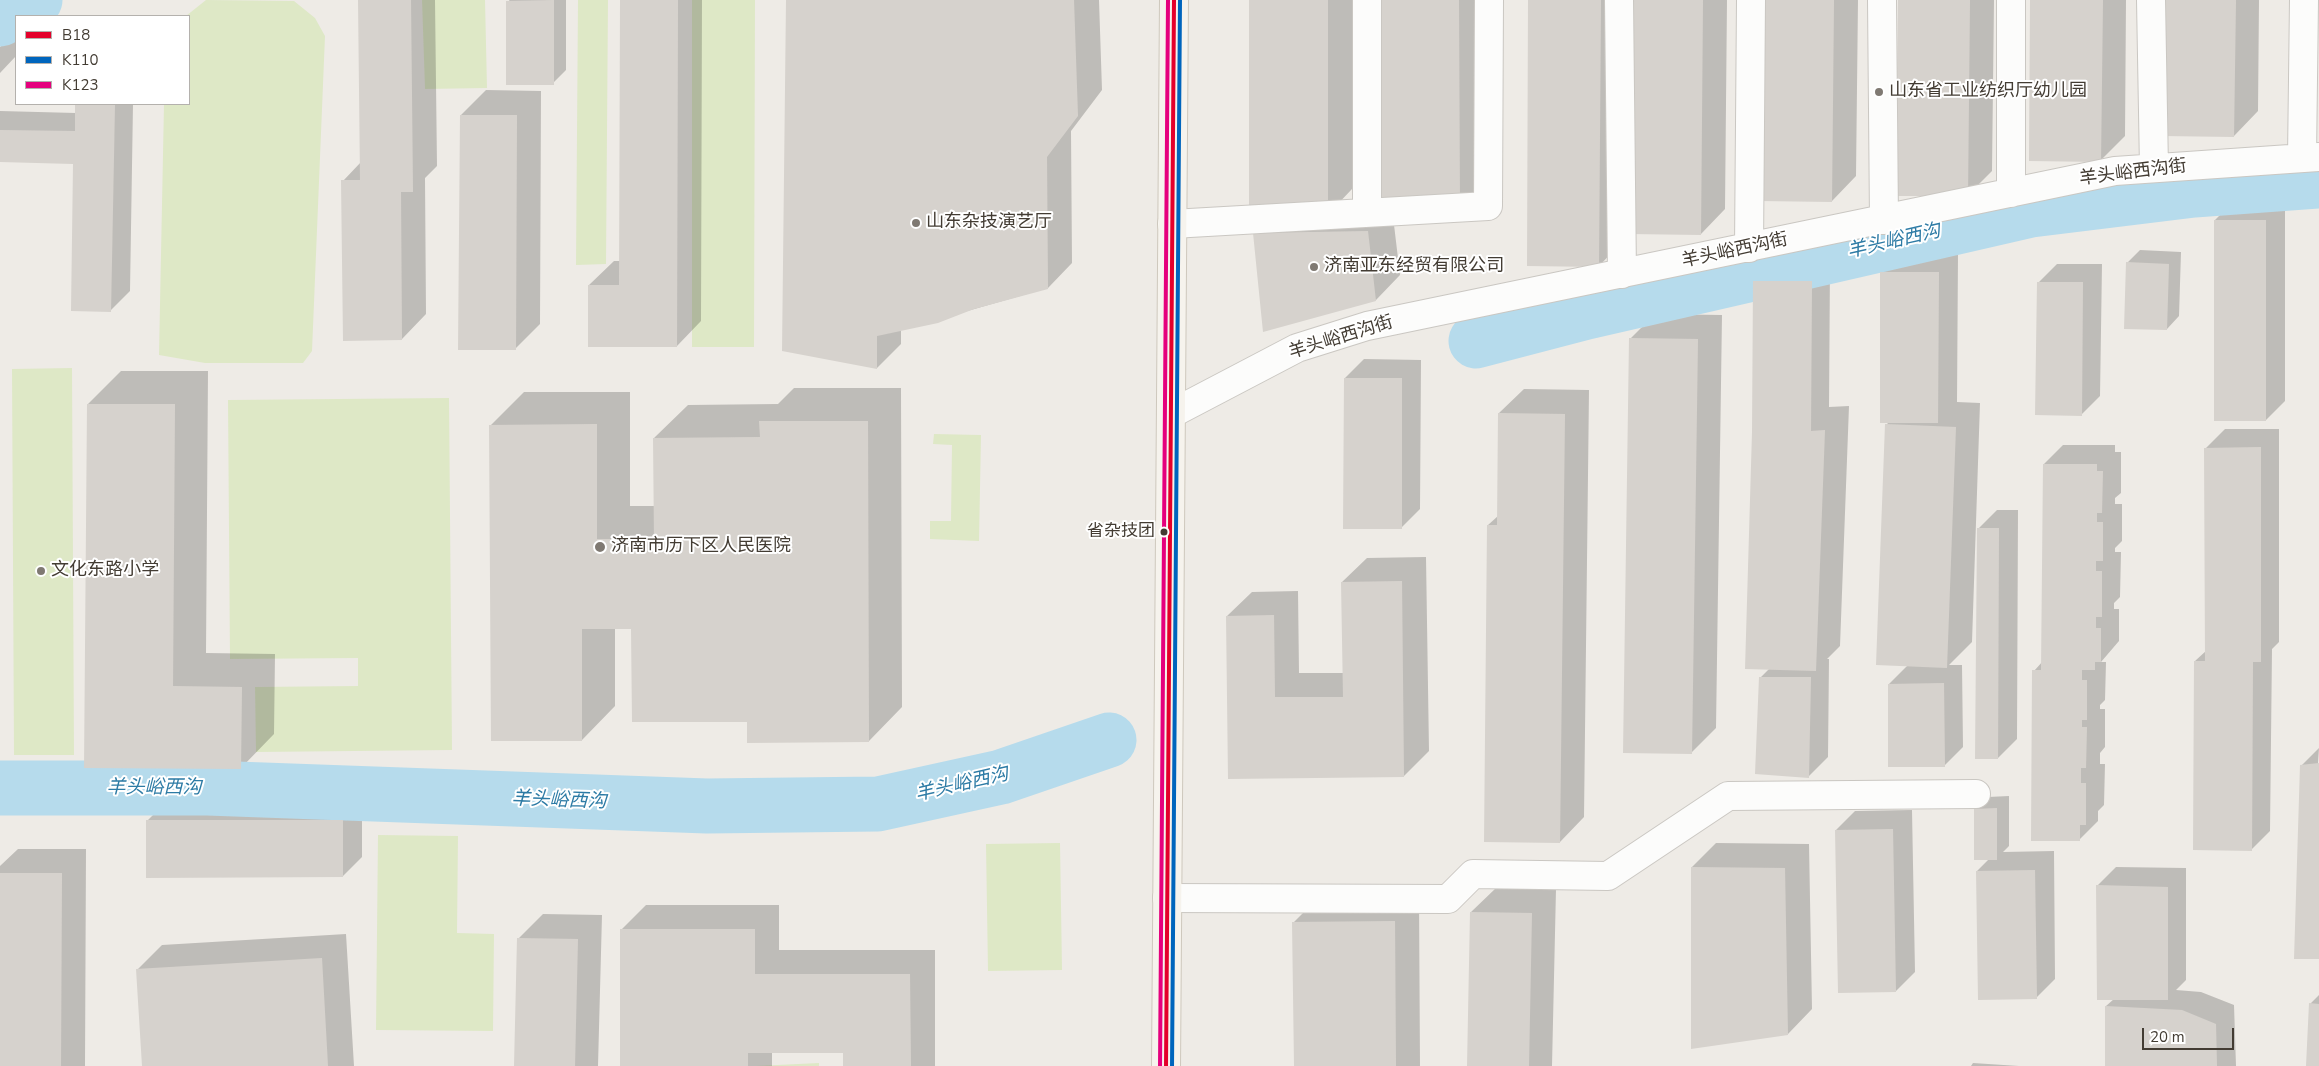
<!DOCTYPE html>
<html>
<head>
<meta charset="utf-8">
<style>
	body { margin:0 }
	#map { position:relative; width:2319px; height:1066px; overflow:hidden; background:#eeebe6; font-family:"Nunito Sans",sans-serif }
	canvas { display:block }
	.legend { position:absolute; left:15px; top:15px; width:175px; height:90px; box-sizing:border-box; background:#fff; border:1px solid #b4b1ad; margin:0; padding:6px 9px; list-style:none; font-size:15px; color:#433c33 }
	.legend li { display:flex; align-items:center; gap:10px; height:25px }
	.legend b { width:25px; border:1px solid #b4b1ad }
	.scale { position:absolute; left:2142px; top:1028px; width:92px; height:22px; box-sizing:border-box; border:2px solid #433c33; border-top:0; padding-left:6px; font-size:15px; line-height:18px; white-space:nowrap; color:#433c33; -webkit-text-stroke:4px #fff; paint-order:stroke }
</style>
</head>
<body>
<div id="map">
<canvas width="2319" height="1066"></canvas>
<ul class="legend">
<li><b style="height:6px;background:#e4002b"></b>B18</li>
<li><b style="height:6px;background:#0065bd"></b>K110</li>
<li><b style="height:6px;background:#e5007d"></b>K123</li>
</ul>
<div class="scale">20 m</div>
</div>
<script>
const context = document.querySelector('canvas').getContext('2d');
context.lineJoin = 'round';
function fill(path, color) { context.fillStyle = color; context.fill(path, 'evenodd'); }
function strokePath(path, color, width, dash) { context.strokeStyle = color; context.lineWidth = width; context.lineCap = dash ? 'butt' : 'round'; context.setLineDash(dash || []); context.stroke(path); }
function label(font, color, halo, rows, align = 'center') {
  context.font = font + ' "Nunito Sans","Noto Sans SC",sans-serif'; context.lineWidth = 4; context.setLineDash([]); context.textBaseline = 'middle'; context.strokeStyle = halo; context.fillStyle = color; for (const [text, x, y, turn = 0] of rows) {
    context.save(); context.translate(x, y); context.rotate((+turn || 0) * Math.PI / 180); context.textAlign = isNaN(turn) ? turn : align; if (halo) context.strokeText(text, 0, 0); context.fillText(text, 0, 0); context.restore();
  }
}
fill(new Path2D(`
	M 206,0 L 294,1 L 315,18 L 325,36 L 312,351 L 303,363 L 205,363 L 159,355 L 164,104 L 189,104 L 189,16 L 186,16 Z
	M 422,0 L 485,0 L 487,88 L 425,89 Z
	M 578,0 L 608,0 L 606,264 L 576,265 Z
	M 692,0 L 755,0 L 754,347 L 692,347 Z
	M 72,368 L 74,755 L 14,755 L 12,369 Z
	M 449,398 L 452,750 L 256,752 L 255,687 L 358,686 L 358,658 L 230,659 L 228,400 Z
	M 934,434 L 981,435 L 979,541 L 930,539 L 930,521 L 951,521 L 952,445 L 933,444 Z
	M 378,835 L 458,836 L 457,933 L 494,934 L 493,1031 L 376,1030 Z
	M 1060,843 L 1062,970 L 988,971 L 986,844 Z
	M 819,1063 L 819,1066 L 756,1066 Z`), '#dee8c6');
fill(new Path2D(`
	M 359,0 L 435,0 L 437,166 L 425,178 L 426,314 L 402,339 L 343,181 L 361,162 Z
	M 509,0 L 566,0 L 566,70 L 553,83 Z
	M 621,0 L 702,0 L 701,321 L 677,346 L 589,285 L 614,261 L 621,261 Z
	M 787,0 L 1099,0 L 1102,90 L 1071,131 L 1072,263 L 1048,288 L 901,330 L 901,344 L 877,368 Z
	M 1250,0 L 1352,0 L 1352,189 L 1334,208 L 1382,207 L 1382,0 L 1483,0 L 1484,184 L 1459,208 L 1392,208 L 1400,275 L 1376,300 L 1254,233 Z
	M 1530,0 L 1625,0 L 1623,241 L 1599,266 Z
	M 1632,0 L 1727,0 L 1725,209 L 1701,234 Z
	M 1762,0 L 1858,0 L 1856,176 L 1832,201 Z
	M 1899,0 L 1994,0 L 1992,171 L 1968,195 Z
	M 2032,0 L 2126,0 L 2125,136 L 2100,161 Z
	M 2165,0 L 2259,0 L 2258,111 L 2234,136 Z
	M 16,33 L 16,56 L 0,73 L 0,47 Z
	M 486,90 L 541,91 L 540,324 L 515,349 L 461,115 Z
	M 77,104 L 133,104 L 130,291 L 111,310 L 75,162 L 0,161 L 0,111 L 76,113 Z
	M 2234,201 L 2285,201 L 2285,401 L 2266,420 L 2215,220 Z
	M 2140,250 L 2181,252 L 2179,316 L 2167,329 L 2127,263 Z
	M 1900,253 L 1958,254 L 1957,402 L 1980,403 L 1972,642 L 1949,665 L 1962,665 L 1963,747 L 1944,766 L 1889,684 L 1908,665 L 1886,425 L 1889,422 L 1881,272 Z
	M 1773,262 L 1830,263 L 1829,407 L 1849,406 L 1840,646 L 1827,659 L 1829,659 L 1828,757 L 1809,776 L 1760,678 L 1769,669 L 1753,431 L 1754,281 Z
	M 2057,264 L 2102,264 L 2100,396 L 2081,415 L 2038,283 Z
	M 1655,314 L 1722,315 L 1716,728 L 1691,753 L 1630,339 Z
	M 1364,359 L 1421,360 L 1420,509 L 1401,528 L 1345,378 Z
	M 121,371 L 208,371 L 206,653 L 275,654 L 274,734 L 241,768 L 85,766 L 88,404 Z
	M 794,388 L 901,388 L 902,707 L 869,741 L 748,721 L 632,628 L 615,628 L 615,706 L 582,740 L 490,426 L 524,392 L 630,392 L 630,506 L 655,506 L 654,438 L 688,405 L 778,404 Z
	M 1524,389 L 1589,390 L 1584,817 L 1560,842 L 1488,525 L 1498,516 L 1499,413 Z
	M 2225,429 L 2279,429 L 2279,642 L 2272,649 L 2270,831 L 2251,850 L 2195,661 L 2207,650 L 2206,448 Z
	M 2063,445 L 2115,445 L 2115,452 L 2121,452 L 2121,493 L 2115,498 L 2115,504 L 2122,504 L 2122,541 L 2115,548 L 2115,552 L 2121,552 L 2120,597 L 2114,603 L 2114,609 L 2119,609 L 2119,641 L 2101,662 L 2106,662 L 2105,700 L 2100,705 L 2100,709 L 2105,709 L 2105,747 L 2100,753 L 2100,764 L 2105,764 L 2104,805 L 2098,811 L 2098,821 L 2079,840 L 2034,671 L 2043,661 L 2044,464 Z
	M 1997,510 L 2018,510 L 2017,739 L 1998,758 L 1978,529 Z
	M 1426,557 L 1429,751 L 1404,776 L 1229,778 L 1227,616 L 1252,592 L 1298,591 L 1299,673 L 1344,673 L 1342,582 L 1367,558 Z
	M 2319,748 L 2318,762 L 2319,958 L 2302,765 Z
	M 2009,796 L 2009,846 L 2003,852 L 2054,851 L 2055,979 L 2036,998 L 1977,871 L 1989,859 L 1975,809 L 1988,797 Z
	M 166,802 L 362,802 L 362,857 L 343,876 L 147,821 Z
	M 1912,810 L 1915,972 L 1896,991 L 1836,830 L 1855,811 Z
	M 1716,843 L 1809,844 L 1812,1009 L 1788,1034 L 1692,867 Z
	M 18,849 L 86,849 L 85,1066 L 0,1066 L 0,866 Z
	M 2116,867 L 2186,868 L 2186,980 L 2176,990 L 2201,992 L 2234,1005 L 2236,1066 L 2106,1066 L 2106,1006 L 2114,999 L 2097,886 Z
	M 1496,888 L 1556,889 L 1552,1066 L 1468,1066 L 1471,912 Z
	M 1419,897 L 1420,1066 L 1295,1066 L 1293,923 L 1318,898 Z
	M 646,905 L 779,905 L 779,950 L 935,950 L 935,1066 L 844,1066 L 844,1052 L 772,1052 L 772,1066 L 621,1066 L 621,930 Z
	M 543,914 L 602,915 L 598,1066 L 515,1066 L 518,939 Z
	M 346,934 L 354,1066 L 143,1066 L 137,970 L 162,945 Z
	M 2319,995 L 2319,1066 L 2308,1066 L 2310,1004 Z
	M 1973,1063 L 2019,1066 L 1971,1066 Z`), '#0003');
strokePath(new Path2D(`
	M 0,19 L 35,0
	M 1476,341 L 1587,312 L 2031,210 L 2194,190 L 2319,181
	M 0,788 L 208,788 L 707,806 L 878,804 L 1001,777 L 1109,740`), '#b6dbec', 55);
fill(new Path2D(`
	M 358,0 L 411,0 L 413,192 L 401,192 L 402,340 L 343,341 L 341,180 L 360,180 Z
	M 554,0 L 554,85 L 506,85 L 506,1 Z
	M 620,0 L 678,0 L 677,347 L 588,347 L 588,285 L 619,285 Z
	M 786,0 L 1074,0 L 1078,116 L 1047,157 L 1048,289 L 974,309 L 938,323 L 877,336 L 877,369 L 782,351 Z
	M 1249,0 L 1328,0 L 1328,215 L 1249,215 Z
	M 1381,0 L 1459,0 L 1460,210 L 1381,210 Z
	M 1528,0 L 1601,0 L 1599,267 L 1527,266 Z
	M 1631,0 L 1703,0 L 1701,235 L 1629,234 Z
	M 1761,0 L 1834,0 L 1832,202 L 1759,201 Z
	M 1898,0 L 1970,0 L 1968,196 L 1896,196 Z
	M 2030,0 L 2103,0 L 2101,162 L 2029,161 Z
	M 2164,0 L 2236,0 L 2234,137 L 2162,136 Z
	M 75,104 L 115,104 L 111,312 L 71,311 L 73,164 L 0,162 L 0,130 L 75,131 Z
	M 460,115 L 517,115 L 516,350 L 458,350 Z
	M 2214,220 L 2266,220 L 2266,421 L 2214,421 Z
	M 1368,231 L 1376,301 L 1263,332 L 1253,233 Z
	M 2126,262 L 2169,264 L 2167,330 L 2124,329 Z
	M 1880,272 L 1939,272 L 1938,423 L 1880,423 Z
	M 1753,281 L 1812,281 L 1811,431 L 1825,430 L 1816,671 L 1745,669 L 1752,432 Z
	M 2037,282 L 2083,282 L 2082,416 L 2035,415 Z
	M 1629,338 L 1698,339 L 1692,754 L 1623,753 Z
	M 1344,378 L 1402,378 L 1402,529 L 1343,529 Z
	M 87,404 L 175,404 L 173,686 L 242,687 L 241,769 L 84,768 Z
	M 1498,413 L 1565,414 L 1560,843 L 1484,842 L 1487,525 L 1497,525 Z
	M 759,421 L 868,421 L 869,742 L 747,743 L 747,722 L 632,722 L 631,629 L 582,629 L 582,741 L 491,741 L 489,425 L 597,424 L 597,539 L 654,539 L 653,438 L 760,437 Z
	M 1885,424 L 1956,427 L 1947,668 L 1876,665 Z
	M 2261,447 L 2261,662 L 2253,662 L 2252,851 L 2193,850 L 2194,661 L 2205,661 L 2204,448 Z
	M 2043,464 L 2097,464 L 2097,471 L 2103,471 L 2102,513 L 2097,513 L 2097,522 L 2103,522 L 2103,561 L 2096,561 L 2096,571 L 2102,571 L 2102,617 L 2096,617 L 2096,628 L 2101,628 L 2101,662 L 2095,662 L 2095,670 L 2082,670 L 2082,680 L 2087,680 L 2087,720 L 2082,720 L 2082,727 L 2087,727 L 2086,768 L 2081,768 L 2081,783 L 2086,783 L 2086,825 L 2080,825 L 2080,841 L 2031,841 L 2032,670 L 2041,670 Z
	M 1977,528 L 1999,528 L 1998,759 L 1975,759 Z
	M 1402,581 L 1404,777 L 1228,779 L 1226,616 L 1274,615 L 1275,697 L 1343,697 L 1341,582 Z
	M 1759,677 L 1811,677 L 1809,778 L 1755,774 Z
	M 1944,683 L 1945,767 L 1888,767 L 1888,684 Z
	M 2319,763 L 2319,959 L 2294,959 L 2300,765 Z
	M 1997,808 L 1997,860 L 1974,860 L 1974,809 Z
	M 146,820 L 343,820 L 343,877 L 146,878 Z
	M 1893,829 L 1896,992 L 1838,993 L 1835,830 Z
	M 1691,867 L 1785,868 L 1788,1035 L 1691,1049 Z
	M 2035,870 L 2037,999 L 1978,1000 L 1976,871 Z
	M 0,873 L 62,873 L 61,1066 L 0,1066 Z
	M 2096,885 L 2168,887 L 2168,1000 L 2097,1000 Z
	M 1470,912 L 1532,913 L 1529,1066 L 1467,1066 Z
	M 1395,921 L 1396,1066 L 1294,1066 L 1292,922 Z
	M 620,929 L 755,929 L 755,974 L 910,974 L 911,1066 L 843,1066 L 843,1053 L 748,1053 L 748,1066 L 620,1066 Z
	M 517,938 L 578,939 L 575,1066 L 514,1066 Z
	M 322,958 L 328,1066 L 142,1066 L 136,969 Z
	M 2309,1003 L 2319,1004 L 2319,1066 L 2306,1066 Z
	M 2105,1006 L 2182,1010 L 2216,1024 L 2217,1066 L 2105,1066 Z`), '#d6d2cd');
const street = new Path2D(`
	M 1619,0 L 1622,274
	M 1882,0 L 1884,220
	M 2011,0 L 2011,193
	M 2151,0 L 2154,168
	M 2302,158 L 2304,0
	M 1367,213 L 1367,0
	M 1172,224 L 1488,206 L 1489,0
	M 1749,248 L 1751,0
	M 1171,414 L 1297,348 L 1367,326 L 2115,171 L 2319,157
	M 1167,898 L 1448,899 L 1473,874 L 1608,876 L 1728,796 L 1976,794`);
const secondary = new Path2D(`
	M 1166,1066 L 1174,0`);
strokePath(street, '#cac7c2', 30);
strokePath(secondary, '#cec8bd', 30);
strokePath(street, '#fcfcfb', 28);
strokePath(secondary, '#f6f3ed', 28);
strokePath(new Path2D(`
	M 1166,1066 L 1174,0`), '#e4002b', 4);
strokePath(new Path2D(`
	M 1172,1066 L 1180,0`), '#0065bd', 4);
strokePath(new Path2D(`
	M 1160,1066 L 1168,0`), '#e5007d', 4);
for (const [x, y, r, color] of [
	[1879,92,5,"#7f7972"],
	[916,223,5,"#7f7972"],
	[1314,267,5,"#7f7972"],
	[1164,532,4.5,"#433c33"],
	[600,547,6,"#7f7972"],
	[41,571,5,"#7f7972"]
]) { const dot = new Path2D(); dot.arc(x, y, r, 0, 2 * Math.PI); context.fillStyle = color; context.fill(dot); strokePath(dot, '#fff', 2); }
label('17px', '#433c33', '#fff', [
	["省杂技团",1155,532]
], 'right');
label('18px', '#433c33', '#fff', [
	["山东省工业纺织厅幼儿园",1889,92],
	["山东杂技演艺厅",926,223],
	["济南亚东经贸有限公司",1324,267],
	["济南市历下区人民医院",611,547],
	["文化东路小学",51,571]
], 'left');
label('18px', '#433c33', '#fff', [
	["羊头峪西沟街",2133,173,-7],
	["羊头峪西沟街",1735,251,-12],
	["羊头峪西沟街",1341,338,-17]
]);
label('italic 19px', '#2d7ba5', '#fff', [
	["羊头峪西沟",1894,242,-13],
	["羊头峪西沟",962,785,-13],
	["羊头峪西沟",154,788],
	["羊头峪西沟",559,801,2]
]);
</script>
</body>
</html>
